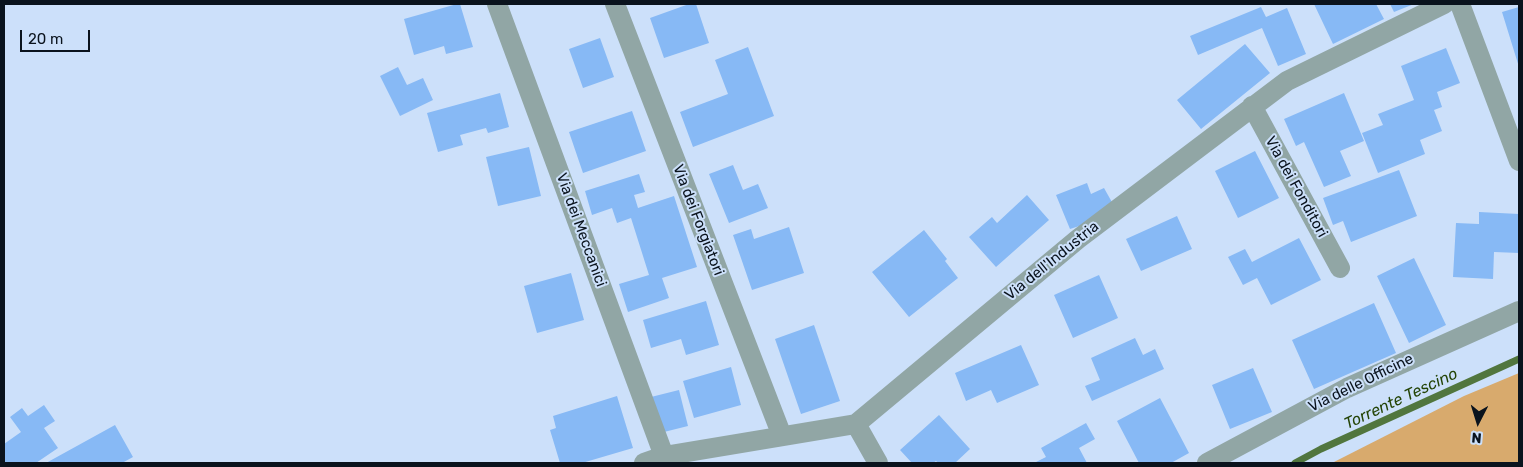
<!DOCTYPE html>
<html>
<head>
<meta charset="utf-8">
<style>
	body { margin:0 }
	#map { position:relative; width:1523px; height:467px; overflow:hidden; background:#cce0fa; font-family:Rubik,sans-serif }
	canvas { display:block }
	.frame { position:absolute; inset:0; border:5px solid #0a131d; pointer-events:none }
	.north { position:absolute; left:1453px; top:397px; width:50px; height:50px; -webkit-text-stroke:4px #cce0fa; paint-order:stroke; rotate:185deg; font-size:14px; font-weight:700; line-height:20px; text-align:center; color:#0a131d }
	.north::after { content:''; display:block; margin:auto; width:18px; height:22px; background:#0a131d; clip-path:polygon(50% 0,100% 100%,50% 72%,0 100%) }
	.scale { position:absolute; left:20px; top:30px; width:70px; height:22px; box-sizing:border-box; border:2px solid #0a131d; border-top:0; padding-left:6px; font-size:15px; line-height:18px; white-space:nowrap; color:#0a131d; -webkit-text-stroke:4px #cce0fa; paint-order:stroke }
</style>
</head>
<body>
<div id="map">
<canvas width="1523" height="467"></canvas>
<div class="frame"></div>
<div class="north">N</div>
<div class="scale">20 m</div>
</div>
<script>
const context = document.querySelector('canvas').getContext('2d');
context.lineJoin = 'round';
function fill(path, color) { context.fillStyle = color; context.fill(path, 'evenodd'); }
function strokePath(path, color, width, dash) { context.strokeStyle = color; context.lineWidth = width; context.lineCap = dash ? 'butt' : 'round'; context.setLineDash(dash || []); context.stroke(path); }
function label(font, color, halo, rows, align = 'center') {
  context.font = font + ' Rubik,sans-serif'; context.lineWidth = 4; context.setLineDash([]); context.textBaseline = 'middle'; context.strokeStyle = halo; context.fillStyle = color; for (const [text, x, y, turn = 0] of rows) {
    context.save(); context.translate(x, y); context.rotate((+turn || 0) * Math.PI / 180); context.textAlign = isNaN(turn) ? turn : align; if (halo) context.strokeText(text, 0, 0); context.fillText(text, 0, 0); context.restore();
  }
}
fill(new Path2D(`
	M 1519,373 L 1519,463 L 1332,463 L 1464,396 Z`), '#d8aa6d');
strokePath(new Path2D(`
	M 1295,463 L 1321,449 L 1519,359`), '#51763e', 7);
fill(new Path2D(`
	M 457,4 L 460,4 L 473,47 L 446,54 L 444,46 L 414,55 L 404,19 Z
	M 689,4 L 696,4 L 709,43 L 664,58 L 650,18 Z
	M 1314,4 L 1376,4 L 1384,19 L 1333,44 Z
	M 1390,4 L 1414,4 L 1394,12 Z
	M 1261,7 L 1266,17 L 1287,8 L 1306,54 L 1278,66 L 1262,28 L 1198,55 L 1190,36 Z
	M 1519,7 L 1519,67 L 1502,12 Z
	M 600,38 L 614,77 L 583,88 L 569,49 Z
	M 1245,44 L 1270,73 L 1201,129 L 1177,100 Z
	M 748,47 L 774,116 L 693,147 L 680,112 L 728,94 L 715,60 Z
	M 1446,48 L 1460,83 L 1437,92 L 1442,107 L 1434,110 L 1442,131 L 1420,140 L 1425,154 L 1378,173 L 1362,133 L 1383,125 L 1378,114 L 1414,100 L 1401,66 Z
	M 398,67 L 407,85 L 423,78 L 433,100 L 400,116 L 380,76 Z
	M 500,93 L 509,127 L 488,133 L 486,128 L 460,135 L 463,145 L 438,152 L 427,113 Z
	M 1344,93 L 1364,141 L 1340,151 L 1351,176 L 1324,187 L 1304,142 L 1296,146 L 1284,119 Z
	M 632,111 L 646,151 L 583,173 L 569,132 Z
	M 529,147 L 541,196 L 498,206 L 486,157 Z
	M 1255,151 L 1279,198 L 1238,218 L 1215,171 Z
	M 733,165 L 743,190 L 758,184 L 768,208 L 729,223 L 709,174 Z
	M 1399,170 L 1417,216 L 1351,242 L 1343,221 L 1333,225 L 1323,198 Z
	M 639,174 L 645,192 L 634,195 L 638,208 L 674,196 L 697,267 L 662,278 L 669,298 L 628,312 L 619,284 L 649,275 L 631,218 L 617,223 L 612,208 L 592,215 L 585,191 Z
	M 1087,183 L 1091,194 L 1104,188 L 1113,204 L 1092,222 L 1070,229 L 1056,195 Z
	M 1027,195 L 1049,220 L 996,267 L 969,237 L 992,217 L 997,223 Z
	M 1479,212 L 1519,214 L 1519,253 L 1494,252 L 1493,279 L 1453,277 L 1456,223 L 1479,224 Z
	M 1177,216 L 1192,249 L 1141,271 L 1126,239 Z
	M 789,227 L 804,273 L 752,290 L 733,235 L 751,229 L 754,239 Z
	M 924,230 L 947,259 L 945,261 L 958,278 L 909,317 L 872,272 Z
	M 1299,238 L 1321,280 L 1271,305 L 1257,278 L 1243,285 L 1228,257 L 1245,249 L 1252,262 Z
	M 1414,258 L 1446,325 L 1409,343 L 1377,276 Z
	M 571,273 L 584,320 L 537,333 L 524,286 Z
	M 1099,275 L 1118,318 L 1073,338 L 1054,295 Z
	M 706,301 L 719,345 L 686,355 L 681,339 L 651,348 L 643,320 Z
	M 1374,303 L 1396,353 L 1314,389 L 1292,340 Z
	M 814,325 L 840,401 L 801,414 L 775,339 Z
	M 1135,338 L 1143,355 L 1155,349 L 1164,369 L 1092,401 L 1085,386 L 1100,380 L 1091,358 Z
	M 1021,345 L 1039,385 L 997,403 L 991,390 L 966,401 L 955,373 Z
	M 731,367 L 741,405 L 694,418 L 683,381 Z
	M 1253,368 L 1272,412 L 1230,429 L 1212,385 Z
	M 679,390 L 688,426 L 660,433 L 651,397 Z
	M 617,396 L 633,448 L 582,463 L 560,463 L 550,430 L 556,428 L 553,416 Z
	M 1160,398 L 1189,453 L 1171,463 L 1139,463 L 1117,421 Z
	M 44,405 L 55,421 L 44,428 L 58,448 L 36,463 L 4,463 L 4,444 L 21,432 L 10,417 L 22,408 L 28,416 Z
	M 939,415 L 970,449 L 955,463 L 938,463 L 936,461 L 933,463 L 912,463 L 900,450 Z
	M 1086,423 L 1095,439 L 1079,448 L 1087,463 L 1034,463 L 1046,457 L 1041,448 Z
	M 115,425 L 133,457 L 122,463 L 46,463 Z`), '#87b9f5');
strokePath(new Path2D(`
	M 497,4 L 664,456
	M 615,4 L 782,436
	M 1460,4 L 1519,161
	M 1252,106 L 1340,268
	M 856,424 L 878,463
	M 644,463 L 664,456 L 856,424 L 1078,239 L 1287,81 L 1444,4
	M 1207,463 L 1347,388 L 1519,311`), '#91a6a5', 20);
label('15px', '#0a131d', '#cce0fa', [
	["Via dei Fonditori",1296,187,61],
	["Via dei Forgiatori",698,220,69],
	["Via dei Meccanici",581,230,70],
	["Via dell'Industria",1052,261,-39],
	["Via delle Officine",1361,383,-26]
]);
label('italic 16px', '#244406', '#cce0fa', [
	["Torrente Tescino",1401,399,-25]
]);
</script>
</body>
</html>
